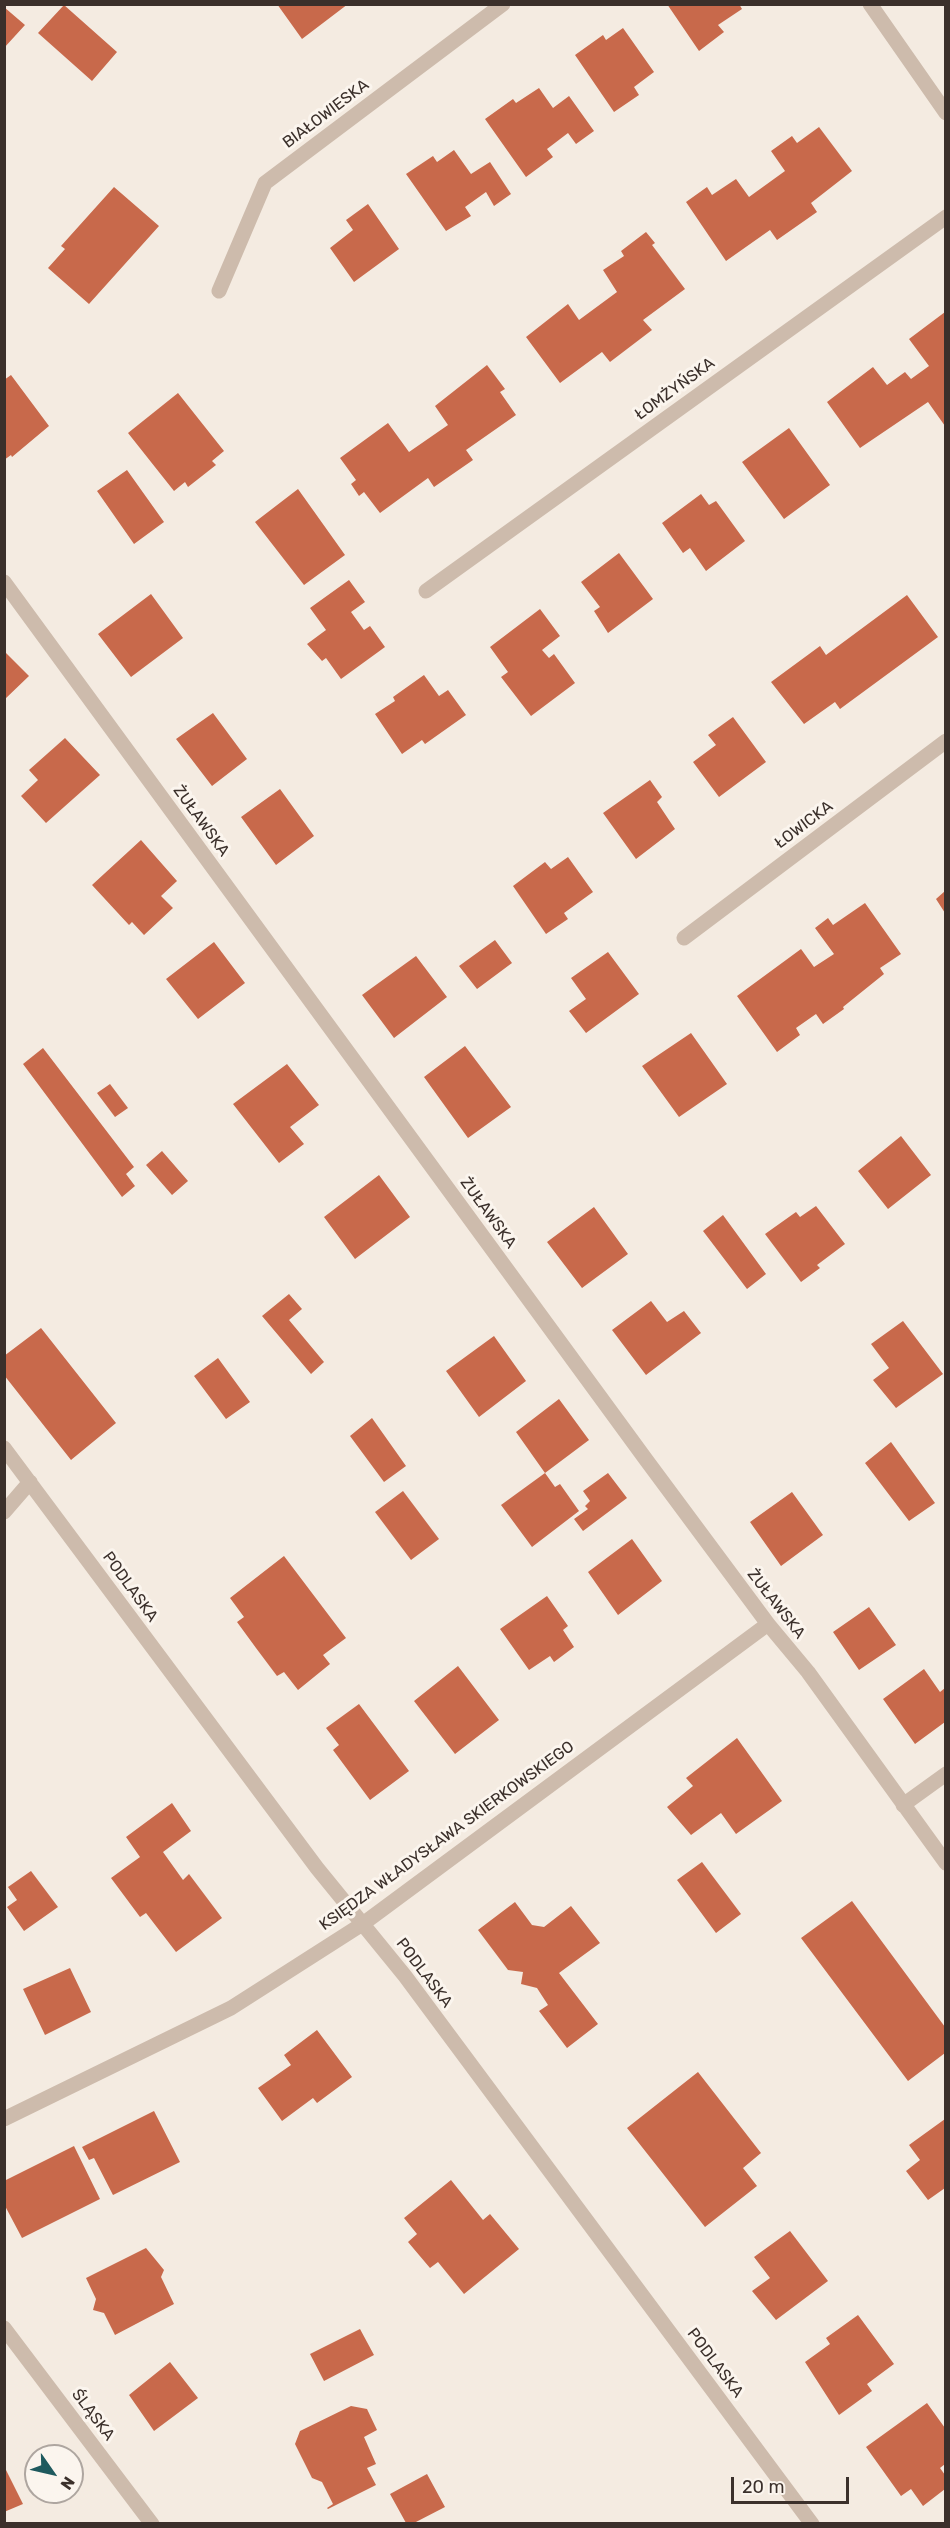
<!DOCTYPE html>
<html>
<head>
<meta charset="utf-8">
<style>
	body { margin:0 }
	#map { position:relative; width:950px; height:2528px; overflow:hidden; background:#f4ebe1; font-family:Rubik,sans-serif }
	canvas { display:block }
	.frame { position:absolute; inset:0; border:6px solid #3b302b; pointer-events:none }
	.north { position:absolute; left:24px; top:2444px; width:60px; height:60px; box-sizing:border-box; background:#fbf5ee; border:2px solid #aea6a0; border-radius:50%; rotate:124deg; font-size:16px; font-weight:700; line-height:24px; text-align:center; color:#3b302b }
	.north::after { content:''; display:block; margin:auto; width:21px; height:27px; background:#1f5a5e; clip-path:polygon(50% 0,100% 100%,50% 72%,0 100%) }
	.scale { position:absolute; left:731px; top:2477px; width:118px; height:27px; box-sizing:border-box; border:3px solid #3b302b; border-top:0; padding-left:8px; font-size:18px; line-height:21px; white-space:nowrap; color:#3b302b; -webkit-text-stroke:4px #fbf5ee; paint-order:stroke }
</style>
</head>
<body>
<div id="map">
<canvas width="950" height="2528"></canvas>
<div class="frame"></div>
<div class="north">N</div>
<div class="scale">20 m</div>
</div>
<script>
const context = document.querySelector('canvas').getContext('2d');
context.lineJoin = 'round';
function fill(path, color) { context.fillStyle = color; context.fill(path, 'evenodd'); }
function strokePath(path, color, width, dash) { context.strokeStyle = color; context.lineWidth = width; context.lineCap = dash ? 'butt' : 'round'; context.setLineDash(dash || []); context.stroke(path); }
function label(font, color, halo, rows, align = 'center') {
  context.font = font + ' Rubik,sans-serif'; context.lineWidth = 6; context.setLineDash([]); context.textBaseline = 'middle'; context.strokeStyle = halo; context.fillStyle = color; for (const [text, x, y, turn = 0] of rows) {
    context.save(); context.translate(x, y); context.rotate((+turn || 0) * Math.PI / 180); context.textAlign = isNaN(turn) ? turn : align; if (halo) context.strokeText(text, 0, 0); context.fillText(text, 0, 0); context.restore();
  }
}
fill(new Path2D(`
	M 277,4 L 348,4 L 302,39 Z
	M 667,4 L 739,4 L 742,9 L 718,25 L 724,32 L 699,51 Z
	M 64,5 L 117,52 L 92,81 L 38,33 Z
	M 4,7 L 25,25 L 4,48 Z
	M 623,28 L 654,72 L 634,87 L 639,95 L 614,112 L 575,55 L 603,35 L 606,40 Z
	M 539,88 L 553,108 L 569,96 L 594,131 L 576,144 L 568,133 L 547,149 L 553,157 L 526,177 L 485,119 L 513,99 L 516,103 Z
	M 819,127 L 852,171 L 811,203 L 817,212 L 777,240 L 770,230 L 726,261 L 686,202 L 707,187 L 712,195 L 736,179 L 749,197 L 785,171 L 771,151 L 792,136 L 797,143 Z
	M 454,150 L 471,174 L 490,162 L 511,194 L 494,206 L 486,192 L 465,207 L 471,216 L 446,231 L 406,174 L 433,156 L 437,162 Z
	M 114,187 L 159,226 L 89,304 L 48,268 L 65,249 L 61,246 Z
	M 368,204 L 399,249 L 354,282 L 330,248 L 353,230 L 346,220 Z
	M 646,232 L 655,243 L 652,245 L 685,289 L 643,320 L 652,330 L 610,362 L 602,352 L 560,383 L 526,337 L 568,304 L 579,320 L 617,292 L 603,270 L 624,256 L 621,251 Z
	M 945,312 L 945,426 L 928,402 L 860,448 L 827,402 L 873,367 L 887,385 L 905,372 L 911,379 L 929,366 L 909,339 Z
	M 487,365 L 505,389 L 500,392 L 516,415 L 466,450 L 473,460 L 434,487 L 428,478 L 380,513 L 364,492 L 359,496 L 351,484 L 356,480 L 340,458 L 388,423 L 409,452 L 448,425 L 435,406 Z
	M 11,375 L 49,426 L 12,457 L 11,455 L 4,460 L 4,380 Z
	M 178,393 L 224,451 L 212,461 L 216,465 L 188,487 L 185,482 L 174,491 L 128,433 Z
	M 789,428 L 830,485 L 784,519 L 742,462 Z
	M 127,470 L 164,522 L 134,544 L 97,491 Z
	M 298,489 L 345,555 L 304,585 L 255,522 Z
	M 701,494 L 709,505 L 716,501 L 745,541 L 706,571 L 690,548 L 683,553 L 662,523 Z
	M 619,553 L 653,599 L 608,633 L 594,611 L 600,607 L 581,582 Z
	M 349,580 L 365,602 L 351,612 L 364,630 L 370,626 L 385,647 L 341,679 L 326,658 L 322,661 L 307,644 L 326,630 L 310,608 Z
	M 151,594 L 183,638 L 131,677 L 98,634 Z
	M 907,595 L 938,637 L 840,709 L 835,702 L 804,724 L 771,682 L 820,646 L 826,655 Z
	M 540,609 L 560,636 L 542,650 L 549,658 L 554,654 L 575,683 L 531,716 L 501,677 L 508,672 L 490,647 Z
	M 4,651 L 29,676 L 4,700 Z
	M 424,675 L 439,696 L 448,690 L 466,715 L 425,744 L 422,740 L 402,754 L 375,714 L 395,701 L 393,697 Z
	M 213,713 L 247,759 L 212,786 L 176,739 Z
	M 733,717 L 766,762 L 719,797 L 693,762 L 716,745 L 708,735 Z
	M 65,738 L 100,775 L 46,823 L 21,796 L 38,780 L 29,770 Z
	M 650,780 L 662,797 L 657,802 L 675,829 L 636,859 L 603,813 Z
	M 280,789 L 314,836 L 276,865 L 241,817 Z
	M 141,840 L 177,881 L 161,896 L 173,908 L 144,935 L 132,922 L 129,925 L 92,885 Z
	M 568,857 L 593,892 L 564,913 L 568,919 L 546,934 L 513,886 L 545,862 L 551,869 Z
	M 945,891 L 945,913 L 936,899 Z
	M 865,903 L 901,954 L 880,968 L 884,974 L 843,1007 L 844,1009 L 823,1024 L 816,1014 L 796,1028 L 800,1035 L 777,1052 L 737,996 L 801,949 L 814,967 L 834,954 L 815,928 L 828,918 L 833,925 Z
	M 495,940 L 512,963 L 477,989 L 459,966 Z
	M 214,942 L 245,983 L 198,1019 L 166,979 Z
	M 608,952 L 639,994 L 586,1033 L 569,1011 L 586,999 L 571,978 Z
	M 416,956 L 447,997 L 394,1038 L 362,995 Z
	M 691,1033 L 727,1084 L 679,1117 L 642,1066 Z
	M 465,1046 L 511,1107 L 468,1138 L 424,1077 Z
	M 43,1048 L 134,1167 L 126,1174 L 135,1186 L 122,1197 L 23,1064 Z
	M 287,1064 L 319,1105 L 290,1127 L 304,1144 L 279,1163 L 233,1104 Z
	M 110,1084 L 128,1108 L 115,1117 L 97,1093 Z
	M 901,1136 L 931,1175 L 888,1209 L 858,1171 Z
	M 162,1151 L 188,1181 L 172,1195 L 146,1165 Z
	M 379,1175 L 410,1217 L 355,1259 L 324,1217 Z
	M 816,1206 L 845,1244 L 817,1265 L 820,1268 L 801,1282 L 765,1234 L 796,1212 L 800,1217 Z
	M 594,1207 L 628,1254 L 582,1288 L 547,1242 Z
	M 723,1215 L 766,1274 L 747,1289 L 703,1231 Z
	M 289,1294 L 302,1309 L 289,1320 L 324,1362 L 311,1374 L 262,1316 Z
	M 651,1301 L 667,1322 L 684,1311 L 701,1333 L 646,1375 L 612,1330 Z
	M 903,1321 L 943,1374 L 896,1408 L 873,1380 L 889,1368 L 871,1344 Z
	M 41,1328 L 116,1423 L 71,1460 L 4,1375 L 4,1356 Z
	M 494,1336 L 526,1381 L 479,1417 L 446,1371 Z
	M 218,1358 L 250,1402 L 226,1419 L 194,1376 Z
	M 559,1399 L 589,1440 L 545,1473 L 555,1487 L 560,1484 L 579,1511 L 532,1547 L 501,1505 L 545,1473 L 516,1432 Z
	M 372,1418 L 406,1466 L 384,1482 L 350,1436 Z
	M 891,1442 L 935,1503 L 909,1521 L 865,1463 Z
	M 608,1473 L 627,1498 L 583,1531 L 574,1519 L 588,1509 L 585,1506 L 590,1501 L 583,1491 Z
	M 403,1491 L 439,1539 L 411,1560 L 375,1512 Z
	M 792,1492 L 823,1535 L 781,1566 L 750,1522 Z
	M 632,1539 L 662,1581 L 618,1615 L 588,1572 Z
	M 284,1556 L 346,1638 L 323,1655 L 330,1664 L 298,1690 L 284,1672 L 277,1676 L 256,1648 L 237,1622 L 244,1617 L 230,1598 Z
	M 547,1596 L 568,1626 L 563,1630 L 574,1647 L 554,1662 L 550,1656 L 529,1670 L 500,1629 Z
	M 869,1607 L 896,1645 L 859,1670 L 833,1632 Z
	M 458,1666 L 499,1720 L 455,1754 L 414,1701 Z
	M 924,1669 L 940,1692 L 945,1688 L 945,1722 L 915,1744 L 883,1699 Z
	M 359,1704 L 409,1771 L 370,1800 L 333,1750 L 339,1745 L 326,1728 Z
	M 737,1738 L 782,1801 L 736,1834 L 721,1813 L 691,1835 L 667,1807 L 693,1786 L 686,1778 Z
	M 172,1803 L 191,1831 L 163,1852 L 183,1880 L 189,1874 L 222,1918 L 176,1952 L 146,1913 L 140,1917 L 111,1878 L 140,1857 L 126,1837 Z
	M 702,1862 L 741,1914 L 716,1933 L 677,1880 Z
	M 31,1871 L 58,1907 L 24,1931 L 7,1907 L 17,1900 L 8,1887 Z
	M 852,1901 L 945,2027 L 945,2053 L 908,2081 L 801,1938 Z
	M 515,1902 L 532,1925 L 544,1927 L 571,1906 L 600,1943 L 559,1973 L 598,2024 L 567,2048 L 539,2011 L 548,2005 L 537,1988 L 521,1984 L 523,1972 L 508,1970 L 478,1930 Z
	M 70,1968 L 91,2012 L 45,2035 L 23,1989 Z
	M 317,2030 L 352,2077 L 317,2103 L 313,2098 L 282,2121 L 258,2088 L 291,2065 L 284,2055 Z
	M 698,2072 L 761,2153 L 743,2168 L 757,2186 L 705,2227 L 627,2128 Z
	M 154,2111 L 180,2162 L 113,2195 L 94,2158 L 89,2160 L 82,2147 Z
	M 945,2119 L 945,2188 L 928,2200 L 906,2171 L 920,2160 L 909,2145 Z
	M 74,2146 L 100,2199 L 22,2238 L 4,2204 L 4,2181 Z
	M 451,2180 L 483,2220 L 490,2214 L 519,2249 L 464,2294 L 438,2262 L 430,2268 L 408,2242 L 417,2234 L 404,2218 Z
	M 790,2231 L 828,2281 L 776,2320 L 752,2291 L 770,2278 L 754,2257 Z
	M 146,2248 L 164,2270 L 161,2277 L 174,2304 L 115,2335 L 104,2313 L 93,2310 L 96,2299 L 86,2278 Z
	M 858,2315 L 894,2364 L 867,2384 L 872,2391 L 839,2415 L 805,2362 L 830,2344 L 826,2338 Z
	M 360,2329 L 374,2355 L 324,2381 L 310,2354 Z
	M 170,2362 L 198,2398 L 154,2431 L 129,2395 Z
	M 927,2403 L 945,2428 L 945,2464 L 940,2468 L 945,2475 L 945,2489 L 923,2506 L 911,2489 L 901,2496 L 866,2447 Z
	M 351,2406 L 367,2409 L 377,2430 L 364,2437 L 376,2464 L 367,2468 L 376,2485 L 328,2509 L 327,2508 L 333,2504 L 322,2482 L 312,2478 L 295,2444 L 300,2431 Z
	M 4,2466 L 23,2504 L 4,2512 Z
	M 427,2474 L 445,2507 L 414,2523 L 406,2523 L 390,2494 Z`), '#c8694b');
strokePath(new Path2D(`
	M 870,4 L 946,113
	M 219,291 L 265,183 L 503,4
	M 4,582 L 647,1461 L 768,1624 L 808,1672 L 946,1863
	M 426,591 L 946,217
	M 684,938 L 946,741
	M 4,1448 L 317,1868 L 405,1976 L 812,2524
	M 4,1512 L 30,1482
	M 903,1805 L 946,1774
	M 4,2119 L 231,2008 L 364,1923 L 768,1624
	M 4,2328 L 152,2524`), '#cdbbac', 15);
label('16px', '#3b302b', '#fbf5ee', [
	["BIAŁOWIESKA",326,114,-37],
	["ŁOMŻYŃSKA",675,389,-36],
	["ŻUŁAWSKA",201,821,54],
	["ŁOWICKA",804,825,-37],
	["ŻUŁAWSKA",488,1213,54],
	["PODLASKA",130,1587,54],
	["ŻUŁAWSKA",776,1604,52],
	["KSIĘDZA WŁADYSŁAWA SKIERKOWSKIEGO",447,1836,-36],
	["PODLASKA",424,1973,53],
	["PODLASKA",715,2363,53],
	["ŚLĄSKA",93,2415,53]
]);
</script>
</body>
</html>
